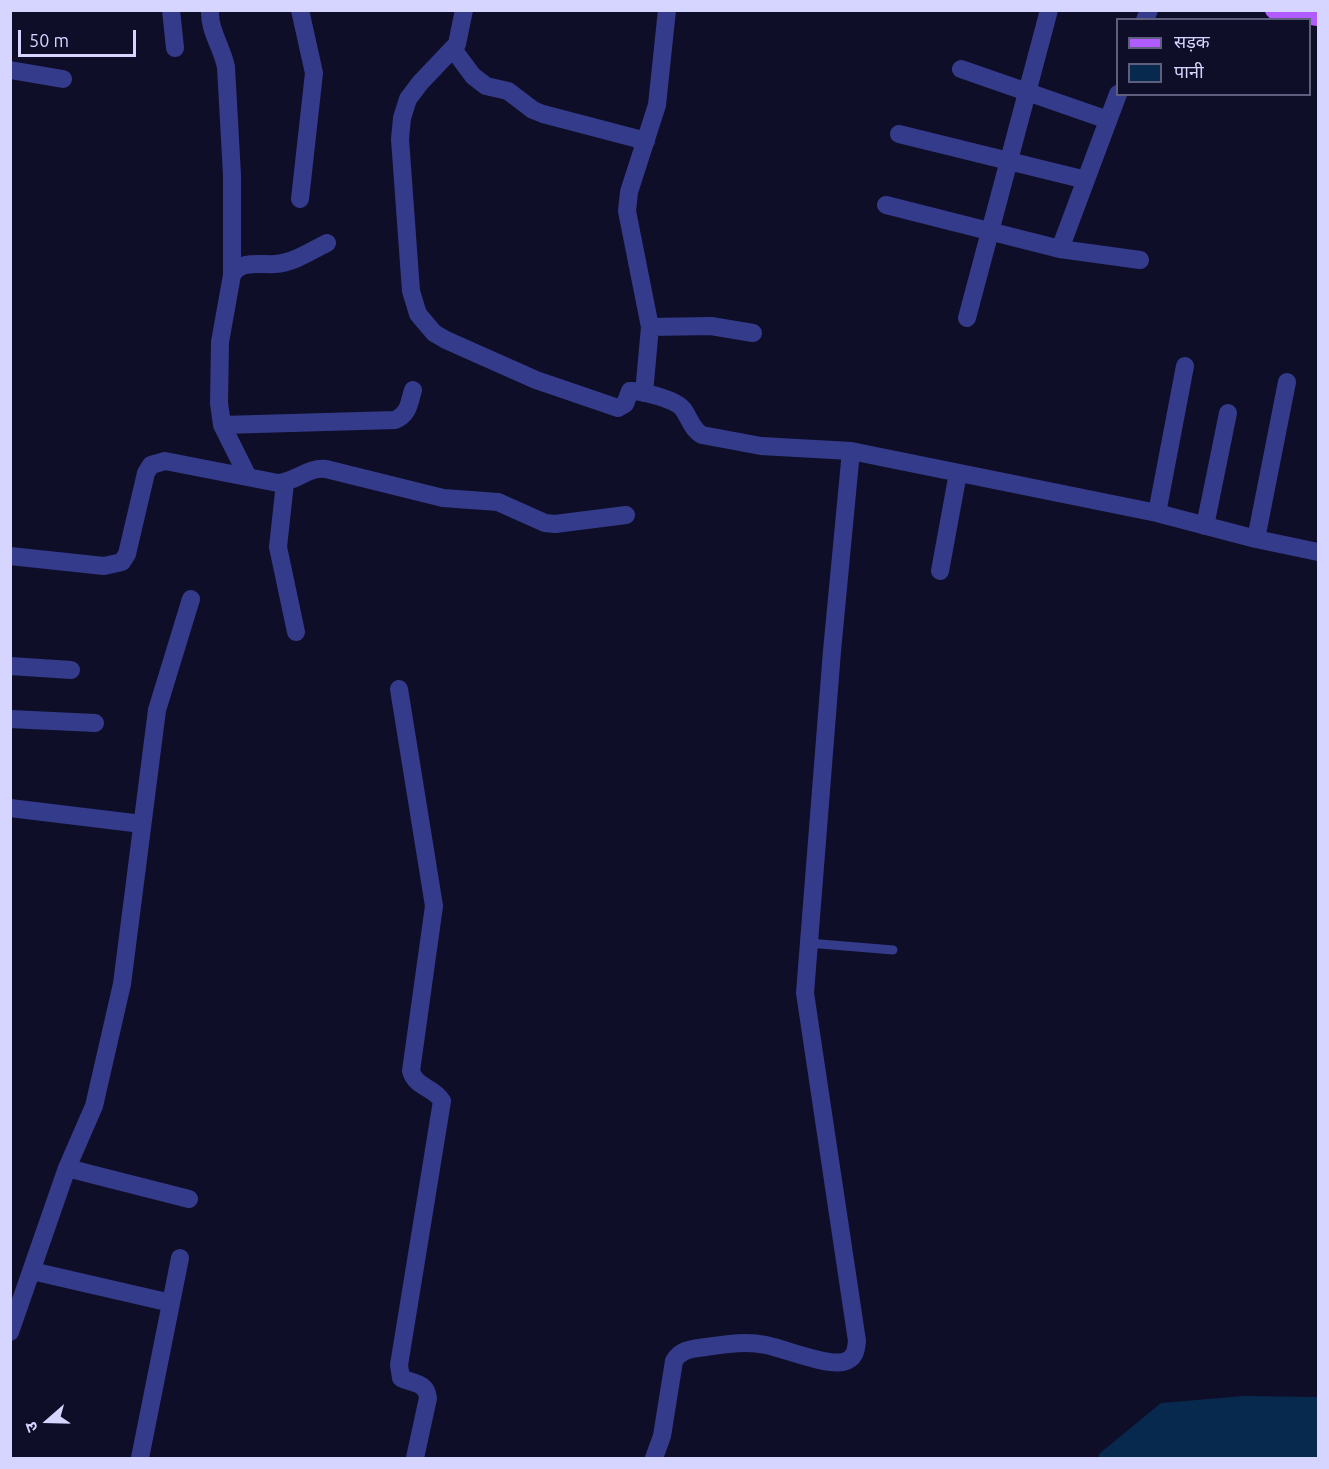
<!DOCTYPE html>
<html>
<head>
<meta charset="utf-8">
<style>
	body { margin:0 }
	#map { position:relative; width:1329px; height:1469px; overflow:hidden; background:#0f0e29; font-family:Ubuntu,"Noto Sans Devanagari",sans-serif }
	canvas { display:block }
	.frame { position:absolute; inset:0; border:12px solid #d5d5ff; pointer-events:none }
	.legend { position:absolute; left:1116px; top:18px; width:195px; height:78px; box-sizing:border-box; background:#0f0e29; border:2px solid #5e5e7f; margin:0; padding:8px 10px; list-style:none; font-size:18px; color:#d5d5ff }
	.legend li { display:flex; align-items:center; gap:12px; height:30px }
	.legend b { width:30px; border:2px solid #5e5e7f }
	.north { position:absolute; left:18px; top:1391px; width:60px; height:60px; -webkit-text-stroke:4px #0f0e29; paint-order:stroke; rotate:250deg; font-size:16px; font-weight:700; line-height:24px; text-align:center; color:#d5d5ff }
	.north::after { content:''; display:block; margin:auto; width:21px; height:27px; background:#d5d5ff; clip-path:polygon(50% 0,100% 100%,50% 72%,0 100%) }
	.scale { position:absolute; left:18px; top:30px; width:118px; height:27px; box-sizing:border-box; border:3px solid #d5d5ff; border-top:0; padding-left:8px; font-size:18px; line-height:21px; white-space:nowrap; color:#d5d5ff; -webkit-text-stroke:4px #0f0e29; paint-order:stroke }
</style>
</head>
<body>
<div id="map">
<canvas width="1329" height="1469"></canvas>
<div class="frame"></div>
<ul class="legend">
<li><b style="height:8px;background:#b05cff"></b>सड़क</li>
<li><b style="height:16px;background:#08294e"></b>पानी</li>
</ul>
<div class="north">उ</div>
<div class="scale">50 m</div>
</div>
<script>
const context = document.querySelector('canvas').getContext('2d');
context.lineJoin = 'round';
function fill(path, color) { context.fillStyle = color; context.fill(path, 'evenodd'); }
function strokePath(path, color, width, dash) { context.strokeStyle = color; context.lineWidth = width; context.lineCap = dash ? 'butt' : 'round'; context.setLineDash(dash || []); context.stroke(path); }
fill(new Path2D(`
	M 1244,1396 L 1318,1397 L 1318,1458 L 1099,1458 L 1099,1454 L 1161,1403 Z`), '#08294e');
strokePath(new Path2D(`
	M 808,943 L 893,950`), '#353b8b', 9);
strokePath(new Path2D(`
	M 171,10 L 175,48
	M 210,10 C 209,31 222,47 226,67 L 232,175 L 232,275
	M 300,10 L 314,73 L 300,199
	M 464,10 L 457,44 L 420,83 L 408,99 L 402,118 L 400,139 L 411,291 L 418,314 L 434,333 L 446,340 L 536,380 L 618,408 L 625,404 L 630,391 C 642,391 675,399 683,409 C 689,417 692,430 702,435 L 761,446 L 851,451 L 1157,513 L 1256,539 L 1318,552
	M 1145,20 L 1149,10
	M 453,49 L 473,76 L 486,86 L 508,91 L 533,110 L 543,114 L 646,141
	M 961,69 L 1108,120
	M 10,70 L 63,79
	M 899,134 L 1086,180
	M 886,205 L 1060,249 L 1140,260
	M 1060,249 L 1118,94
	M 967,318 L 1049,10
	M 650,327 L 711,326 L 753,333
	M 644,393 L 650,327 L 627,211 L 629,192 L 657,105 L 667,10
	M 222,425 L 395,420 C 409,414 409,403 413,390
	M 248,477 L 222,425 L 219,403 L 220,342 L 232,275 C 241,260 259,265 275,264 C 293,263 311,251 327,243
	M 285,483 L 278,547 L 296,632
	M 1157,513 L 1185,366
	M 1205,526 L 1228,413
	M 1256,539 L 1287,382
	M 10,556 L 104,566 L 122,562 L 127,554 L 146,473 L 151,465 L 165,461 L 278,483 C 296,482 307,467 326,469 L 443,498 L 498,502 L 545,523 L 555,524 L 626,515
	M 940,571 L 958,473
	M 10,666 L 71,670
	M 399,689 L 434,906 L 411,1071 C 416,1088 434,1087 442,1101 L 399,1365 L 401,1378 C 414,1384 426,1382 428,1398 L 415,1458
	M 10,719 L 95,723
	M 10,808 L 142,824
	M 67,1168 L 189,1199
	M 32,1271 L 171,1303
	M 10,1332 L 67,1168 L 94,1106 L 97,1093 L 122,984 L 157,710 L 191,599
	M 140,1458 L 180,1258
	M 654,1458 L 662,1436 L 674,1361 C 681,1349 693,1349 706,1347 C 727,1344 746,1341 766,1345 C 785,1349 826,1366 843,1362 C 855,1359 856,1351 857,1341 L 805,993 L 832,651 L 851,451`), '#353b8b', 18);
strokePath(new Path2D(`
	M 1274,10 L 1318,17`), '#b05cff', 18);
</script>
</body>
</html>
